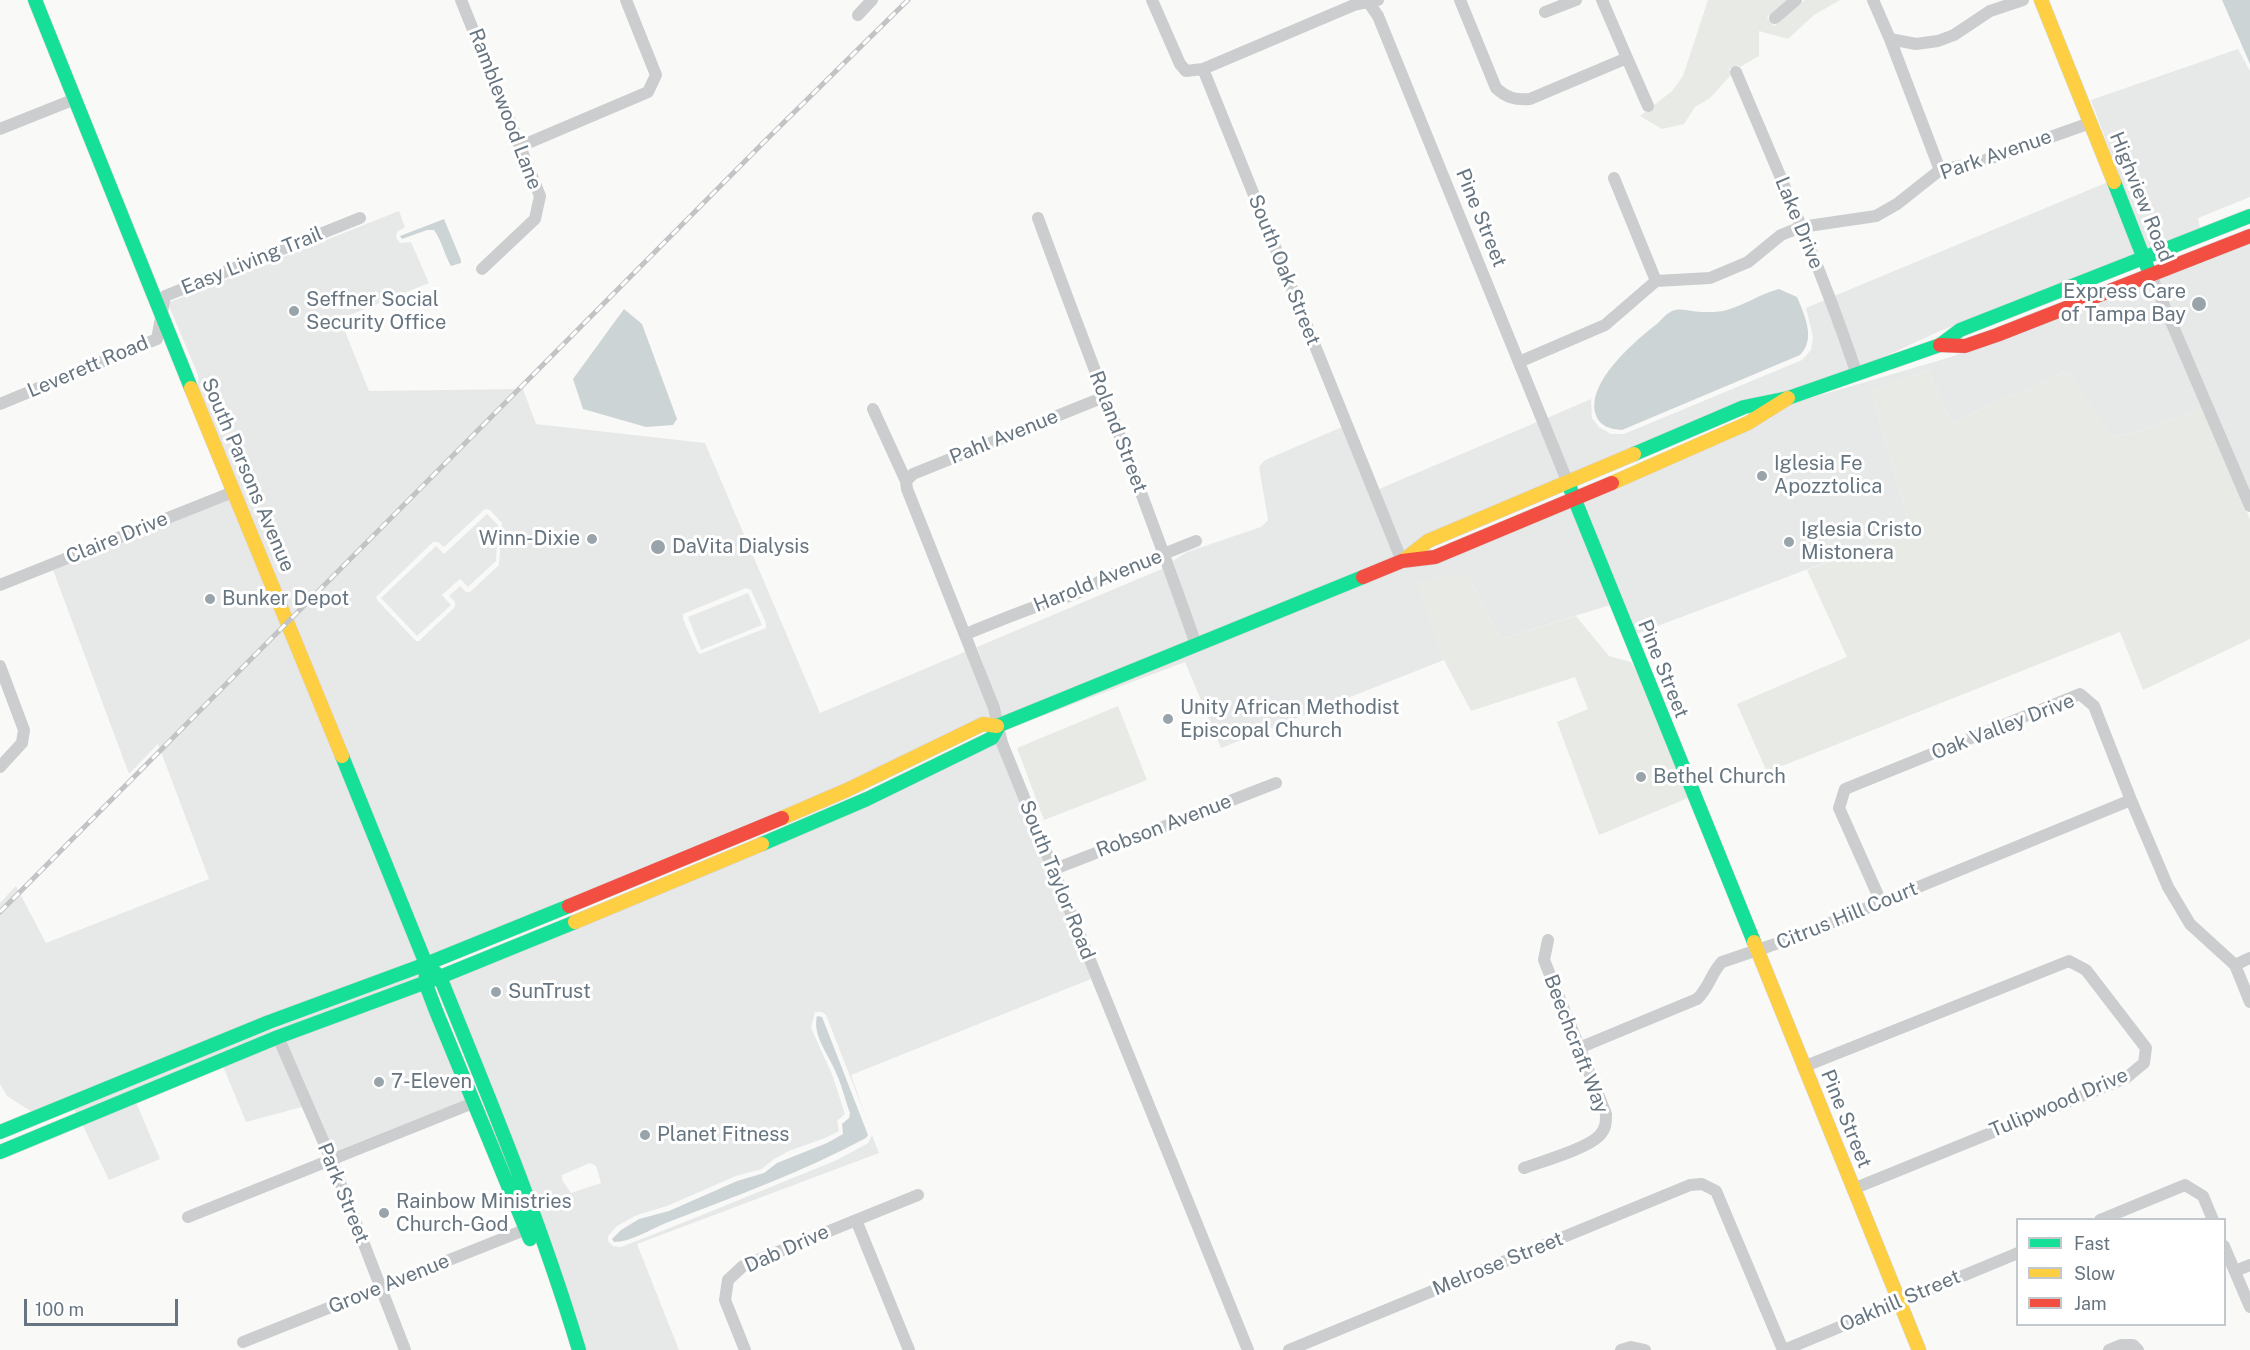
<!DOCTYPE html>
<html>
<head>
<meta charset="utf-8">
<style>
	body { margin:0 }
	#map { position:relative; width:2250px; height:1350px; overflow:hidden; background:#f9f9f8; font-family:"Public Sans",sans-serif }
	canvas { display:block }
	.legend { position:absolute; left:2016px; top:1218px; width:210px; height:108px; box-sizing:border-box; background:#fff; border:2px solid #c2c8cc; margin:0; padding:8px 10px; list-style:none; font-size:18px; color:#667580 }
	.legend li { display:flex; align-items:center; gap:12px; height:30px }
	.legend b { width:30px; border:2px solid #c2c8cc }
	.scale { position:absolute; left:24px; top:1299px; width:154px; height:27px; box-sizing:border-box; border:3px solid #667580; border-top:0; padding-left:8px; font-size:18px; line-height:21px; white-space:nowrap; color:#667580; -webkit-text-stroke:4px #fff; paint-order:stroke }
</style>
</head>
<body>
<div id="map">
<canvas width="2250" height="1350"></canvas>
<ul class="legend">
<li><b style="height:8px;background:#16e098"></b>Fast</li>
<li><b style="height:8px;background:#ffcf43"></b>Slow</li>
<li><b style="height:8px;background:#f24e42"></b>Jam</li>
</ul>
<div class="scale">100 m</div>
</div>
<script>
const context = document.querySelector('canvas').getContext('2d');
context.lineJoin = 'round';
function fill(path, color) { context.fillStyle = color; context.fill(path, 'evenodd'); }
function strokePath(path, color, width, dash) { context.strokeStyle = color; context.lineWidth = width; context.lineCap = dash ? 'butt' : 'round'; context.setLineDash(dash || []); context.stroke(path); }
function label(font, color, halo, rows, align = 'center') {
  context.font = font + ' "Public Sans",sans-serif'; context.lineWidth = 6; context.setLineDash([]); context.textBaseline = 'middle'; context.strokeStyle = halo; context.fillStyle = color; for (const [text, x, y, turn = 0] of rows) {
    context.save(); context.translate(x, y); context.rotate((+turn || 0) * Math.PI / 180); context.textAlign = isNaN(turn) ? turn : align; if (halo) context.strokeText(text, 0, 0); context.fillText(text, 0, 0); context.restore();
  }
}
fill(new Path2D(`
	M 2238,49 L 2250,71 L 2250,197 L 2198,218 L 2200,228 L 2147,252 L 2091,100 Z
	M 2108,182 L 2137,256 L 1940,331 L 1860,368 L 1834,296 Z
	M 399,211 L 405,227 L 397,232 L 396,237 L 400,243 L 411,242 L 429,283 L 340,319 L 369,391 L 523,389 L 536,424 L 705,443 L 820,713 L 967,651 L 992,719 L 844,784 L 429,956 L 199,394 L 198,375 L 169,306 L 170,302 ZM 485,509 L 490,510 L 502,523 L 499,565 L 470,592 L 466,592 L 460,586 L 449,596 L 455,602 L 455,607 L 419,641 L 416,641 L 377,600 L 376,597 L 433,542 L 438,542 L 444,547 ZM 746,588 L 751,590 L 766,623 L 766,628 L 700,654 L 697,651 L 683,619 L 683,614 Z
	M 2250,243 L 2250,492 L 2158,278 Z
	M 2148,282 L 2203,408 L 2136,432 L 2111,437 L 2067,371 L 1951,423 L 1928,370 L 1871,391 L 1911,530 L 1634,635 L 1581,502 L 1790,404 L 1951,357 Z
	M 1825,300 L 1850,371 L 1570,476 L 1547,418 L 1591,399 L 1592,418 L 1599,427 L 1611,434 L 1624,434 L 1802,360 L 1811,350 L 1813,337 L 1806,308 Z
	M 1537,422 L 1561,480 L 1405,552 L 1379,489 Z
	M 1342,427 L 1395,557 L 1199,638 L 1173,561 L 1187,552 L 1261,527 L 1268,520 L 1259,467 L 1265,460 Z
	M 231,499 L 419,960 L 32,1112 L 7,1096 L 0,1084 L 0,903 L 16,886 L 46,943 L 209,879 L 158,744 L 129,774 L 53,570 Z
	M 1571,507 L 1610,605 L 1501,639 L 1469,577 L 1417,582 L 1444,660 L 1221,748 L 1185,662 L 1005,730 L 1401,568 Z
	M 487,514 L 498,525 L 496,561 L 468,587 L 460,579 L 442,595 L 451,605 L 417,636 L 381,598 L 436,546 L 444,554 Z
	M 1164,568 L 1189,642 L 1003,718 L 977,647 Z
	M 748,593 L 762,625 L 701,650 L 688,617 Z
	M 996,741 L 1091,979 L 851,1075 L 867,1120 L 826,1015 L 822,1012 L 815,1012 L 811,1028 L 832,1074 L 845,1114 L 837,1121 L 839,1131 L 825,1138 L 789,1151 L 774,1159 L 762,1169 L 736,1176 L 667,1206 L 637,1215 L 617,1226 L 608,1236 L 608,1241 L 613,1246 L 621,1247 L 692,1219 L 837,1160 L 868,1143 L 872,1135 L 879,1153 L 637,1244 L 679,1350 L 584,1350 L 447,980 ZM 590,1163 L 596,1166 L 601,1183 L 571,1193 L 562,1180 L 562,1175 Z
	M 420,972 L 420,978 L 76,1113 L 74,1109 L 205,1055 Z
	M 422,990 L 465,1100 L 333,1152 L 285,1041 Z
	M 275,1045 L 302,1107 L 246,1122 L 223,1066 Z
	M 136,1102 L 160,1159 L 109,1180 L 82,1124 Z`), '#e7e9e8');
fill(new Path2D(`
	M 1708,0 L 1787,0 L 1767,17 L 1774,26 L 1805,0 L 1840,0 L 1814,15 L 1788,39 L 1759,31 L 1759,56 L 1740,67 L 1738,65 L 1729,69 L 1731,75 L 1710,98 L 1695,107 L 1684,124 L 1662,129 L 1640,116 L 1672,91 L 1683,76 Z
	M 1928,370 L 1951,423 L 2067,371 L 2111,437 L 2136,432 L 2203,408 L 2250,519 L 2250,639 L 2143,690 L 2120,632 L 1767,772 L 1737,704 L 1847,657 L 1807,570 L 1911,530 L 1871,391 Z
	M 1443,577 L 1469,577 L 1501,639 L 1576,616 L 1609,656 L 1631,662 L 1640,678 L 1688,798 L 1599,835 L 1557,722 L 1588,709 L 1575,677 L 1471,711 L 1444,660 L 1416,582 Z
	M 1118,706 L 1147,780 L 1044,820 L 1017,748 Z`), '#e8eae6');
fill(new Path2D(`
	M 2222,0 L 2250,0 L 2250,64 Z
	M 444,219 L 461,260 L 461,263 L 451,266 C 444,254 442,241 434,230 L 427,230 L 402,239 L 400,236 Z
	M 1779,289 L 1797,297 C 1805,316 1816,339 1800,355 L 1622,430 C 1611,429 1600,427 1596,415 C 1585,383 1636,340 1658,323 C 1662,319 1667,313 1672,311 C 1683,307 1693,313 1704,312 C 1710,312 1717,312 1723,311 C 1742,307 1759,294 1779,289 Z
	M 624,309 L 642,324 L 677,419 L 673,425 L 646,427 L 583,409 L 573,379 Z
	M 817,1016 L 822,1017 L 826,1027 L 868,1135 L 866,1138 C 803,1172 733,1197 666,1223 C 651,1229 631,1242 614,1242 L 612,1239 L 621,1230 L 639,1219 L 669,1211 L 737,1181 L 764,1173 L 777,1163 L 827,1143 L 843,1134 L 842,1124 L 849,1118 L 850,1113 C 845,1100 842,1085 836,1073 C 829,1055 812,1036 817,1016 Z`), '#cdd4d6');
const fast = new Path2D(`
	M 35,0 L 191,388
	M 2114,182 L 2148,269
	M 1634,454 L 1744,407 L 1788,398 L 1940,345 L 1960,330 L 2250,216
	M 1568,483 L 1754,942
	M 997,726 L 1363,577
	M 342,756 L 426,964 L 440,977 C 490,1100 541,1223 579,1350
	M 762,844 L 867,799 L 992,738 L 999,726
	M 426,974 L 425,982 L 436,1011 L 530,1239
	M 0,1132 L 269,1022 L 426,964 L 569,906
	M 0,1152 L 278,1037 L 440,977 L 575,922`);
const slow = new Path2D(`
	M 2041,0 L 2114,182
	M 191,388 L 342,756
	M 1612,483 L 1748,423 L 1788,398
	M 1404,560 L 1428,541 L 1634,454
	M 782,818 L 847,790 L 983,724 L 997,726
	M 575,922 L 762,844
	M 1754,942 L 1919,1350`);
const jam = new Path2D(`
	M 1940,345 L 1965,346 L 1997,335 L 2250,236
	M 1363,577 L 1402,561 L 1435,557 L 1612,483
	M 569,906 L 782,818`);
strokePath(fast, '#d4d5d6', 15);
strokePath(slow, '#d4d5d6', 15);
strokePath(jam, '#d4d5d6', 15);
strokePath(new Path2D(`
	M 461,0 L 540,196 L 535,219 L 482,269
	M 1152,0 L 1180,64 L 1186,71 L 1203,69 L 1354,5 L 1378,0
	M 1460,0 L 1496,88 C 1507,98 1515,100 1530,99 L 1627,58 L 1602,0
	M 1873,0 L 1890,39 L 1940,170
	M 1369,3 L 1378,16 L 1568,483
	M 1545,12 L 1576,0
	M 858,15 L 872,0
	M 1775,18 L 1796,0
	M 1890,39 L 1916,44 L 1938,41 L 1954,35 L 1990,11 L 2023,0
	M 1627,58 L 1648,106
	M 1203,69 L 1402,561
	M 1736,72 C 1778,172 1823,272 1857,375
	M 0,129 L 75,99
	M 521,146 L 648,92 L 656,75 L 626,0
	M 1614,178 L 1656,281
	M 1038,218 C 1090,361 1147,502 1196,645
	M 2151,275 L 2250,506
	M 1519,362 L 1605,325 L 1656,281 L 1710,278 L 1748,262 L 1781,235 L 1801,227 L 1876,216 L 1897,204 L 1940,170 L 1983,161 L 2090,123
	M 0,404 L 157,339 L 165,296 L 360,218
	M 873,409 L 906,481 L 907,489 L 994,708 L 1002,743 L 1248,1350
	M 906,481 L 913,474 L 1104,397
	M 0,585 L 233,492
	M 966,634 C 988,625 1010,616 1032,608 C 1059,599 1083,594 1106,577 L 1196,541
	M 0,666 L 24,730 L 22,743 L 0,767
	M 1052,870 L 1276,783
	M 1881,902 L 1839,808 L 1845,789 L 2080,694 L 2094,706 L 2131,800 L 2168,887 L 2190,924 L 2235,965 L 2250,1002
	M 2235,965 L 2250,958
	M 278,1037 L 331,1159 L 405,1350
	M 1579,1048 L 1697,999 C 1709,988 1711,973 1722,962 L 1796,937 L 2131,800
	M 1803,1067 L 2069,961 L 2086,970 L 2146,1048 L 2144,1063 L 2126,1078 L 1853,1189
	M 1524,1168 C 1543,1161 1586,1149 1599,1136 C 1606,1129 1606,1123 1606,1114 L 1544,960 L 1548,940
	M 188,1217 L 473,1103
	M 856,1220 L 909,1350
	M 2100,1220 L 2185,1185 L 2203,1196 L 2213,1220
	M 2224,1246 L 2250,1307
	M 2235,1271 L 2250,1265
	M 243,1342 L 532,1227
	M 745,1350 L 725,1300 L 728,1280 L 743,1266 L 918,1195
	M 1289,1350 L 1690,1185 L 1702,1184 L 1716,1191 L 1783,1350
	M 1621,1350 L 1631,1347 L 1645,1350
	M 1784,1350 L 2018,1253
	M 2109,1350 L 2121,1345 L 2133,1345 L 2138,1350`), '#cbcdce', 12);
strokePath(fast, '#16e098', 14);
strokePath(slow, '#ffcf43', 14);
strokePath(jam, '#f24e42', 14);
const rail = new Path2D(`
	M 0,912 L 763,143 L 908,0`);
strokePath(rail, '#c2c3c4', 5);
strokePath(rail, '#fff', 3, [9]);
for (const [x, y, r, color] of [
	[2199,304,8,"#99a3aa"],
	[294,311,6,"#99a3aa"],
	[1762,476,6,"#99a3aa"],
	[592,539,6,"#99a3aa"],
	[1789,542,6,"#99a3aa"],
	[658,547,8,"#99a3aa"],
	[210,599,6,"#99a3aa"],
	[1168,719,6,"#99a3aa"],
	[1641,777,6,"#99a3aa"],
	[496,992,6,"#99a3aa"],
	[379,1082,6,"#99a3aa"],
	[645,1135,6,"#99a3aa"],
	[384,1213,6,"#99a3aa"]
]) { const dot = new Path2D(); dot.arc(x, y, r, 0, 2 * Math.PI); context.fillStyle = color; context.fill(dot); strokePath(dot, '#fff', 2); }
label('20px', '#667580', '#fff', [
	["Ramblewood Lane",505,109,69],
	["Park Avenue",1996,155,-19],
	["Highview Road",2141,197,68],
	["Pine Street",1481,218,68],
	["Lake Drive",1799,223,68],
	["Easy Living Trail",252,261,-22],
	["South Oak Street",1284,270,68],
	["Leverett Road",88,367,-23],
	["Roland Street",1118,432,69],
	["Pahl Avenue",1004,437,-22],
	["South Parsons Avenue",248,475,67],
	["Claire Drive",117,538,-22],
	["Harold Avenue",1098,581,-22],
	["Pine Street",1663,669,68],
	["Oak Valley Drive",2003,727,-21],
	["Robson Avenue",1164,826,-21],
	["South Taylor Road",1057,880,68],
	["Citrus Hill Court",1847,916,-22],
	["Beechcraft Way",1576,1044,69],
	["Tulipwood Drive",2059,1103,-23],
	["Pine Street",1846,1119,68],
	["Park Street",343,1193,68],
	["Dab Drive",787,1249,-24],
	["Melrose Street",1498,1264,-22],
	["Grove Avenue",389,1284,-22],
	["Oakhill Street",1900,1301,-23]
]);
label('20px', '#667580', '#fff', [
	["Express Care",2186,292,"right"],
	["of Tampa Bay",2186,315,"right"],
	["Seffner Social",306,300],
	["Security Office",306,323],
	["Iglesia Fe",1774,464],
	["Apozztolica",1774,487],
	["Iglesia Cristo",1801,530],
	["Mistonera",1801,553],
	["Winn-Dixie",580,539,"right"],
	["DaVita Dialysis",672,547],
	["Bunker Depot",222,599],
	["Unity African Methodist",1180,708],
	["Episcopal Church",1180,731],
	["Bethel Church",1653,777],
	["SunTrust",508,992],
	["7-Eleven",391,1082],
	["Planet Fitness",657,1135],
	["Rainbow Ministries",396,1202],
	["Church-God",396,1225]
], 'left');
</script>
</body>
</html>
